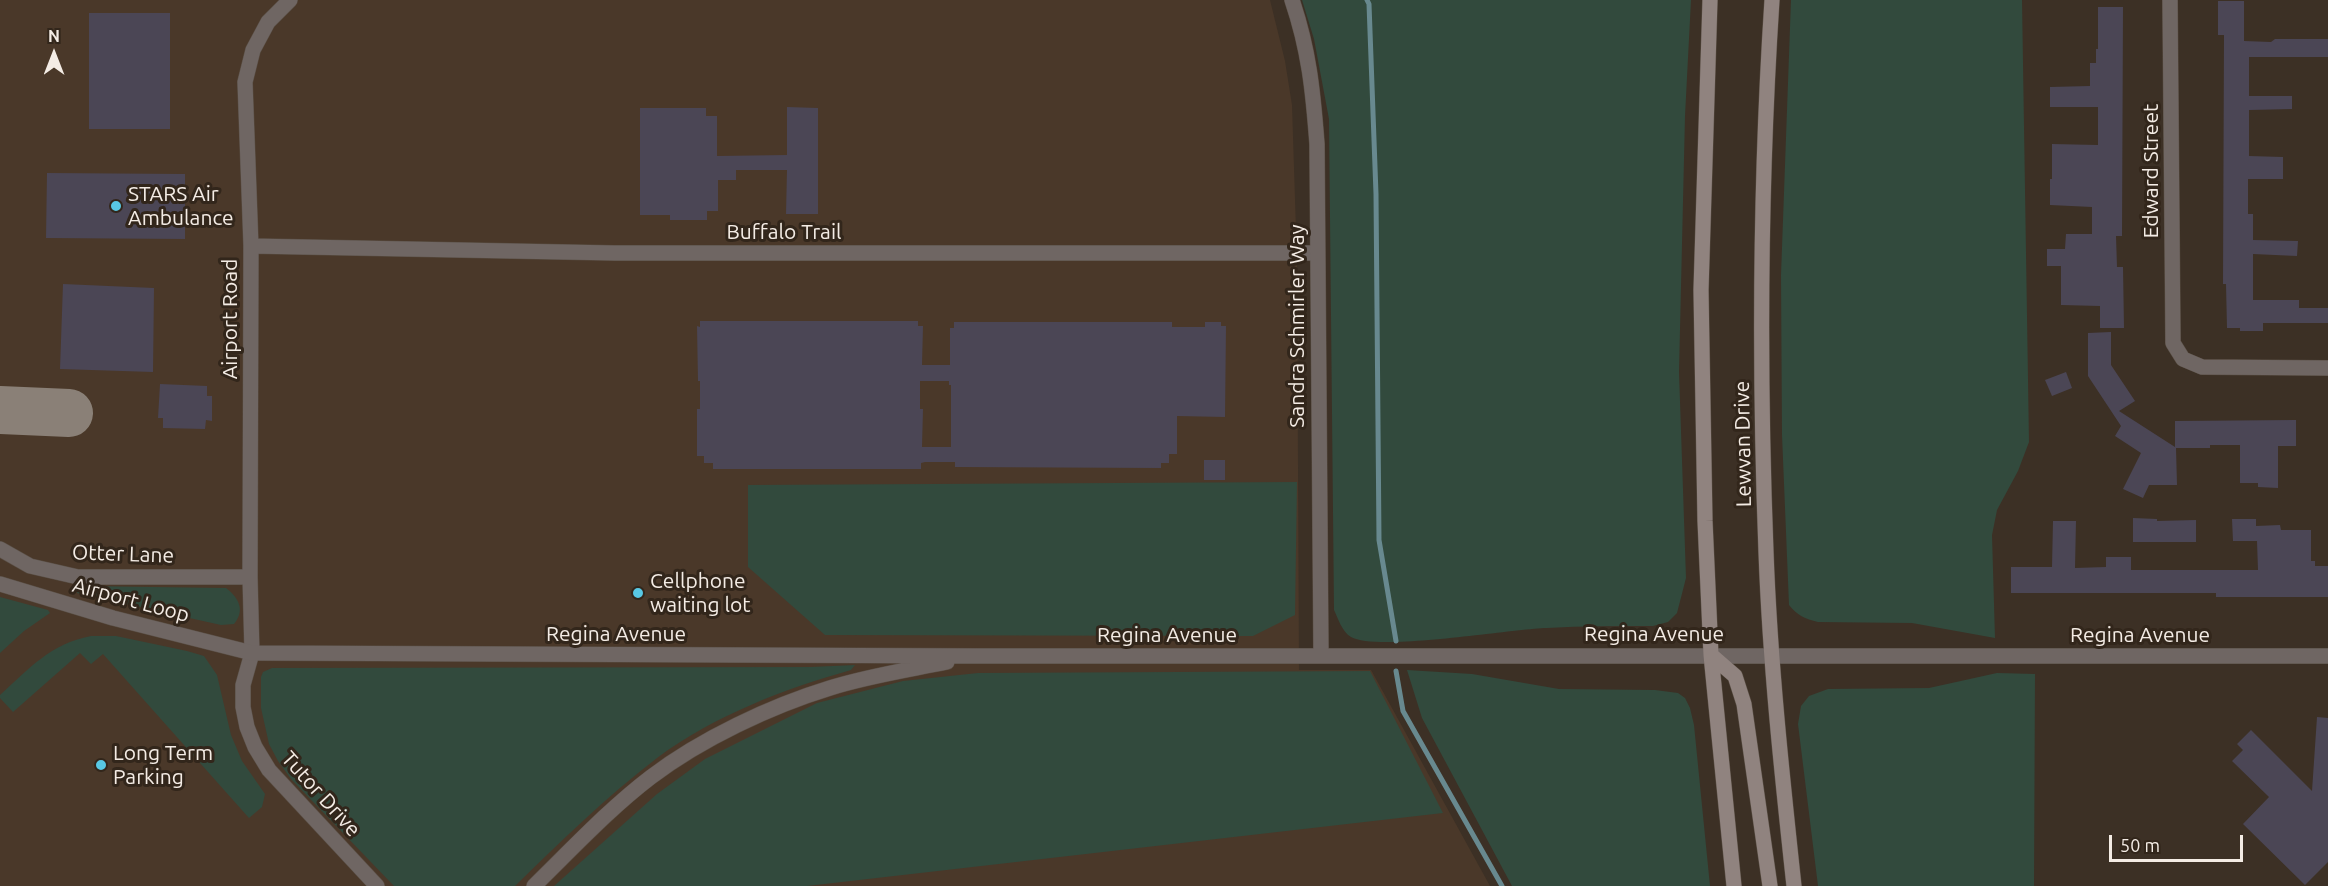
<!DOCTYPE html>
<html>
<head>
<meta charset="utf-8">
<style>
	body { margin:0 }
	#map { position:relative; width:2328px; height:886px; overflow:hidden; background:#3c3025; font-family:Ubuntu,sans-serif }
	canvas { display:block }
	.north { position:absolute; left:24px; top:24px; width:60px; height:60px; -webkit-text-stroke:4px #32261b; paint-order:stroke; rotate:0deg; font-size:16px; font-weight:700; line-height:24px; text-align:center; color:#f4ece5 }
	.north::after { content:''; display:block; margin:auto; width:21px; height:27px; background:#f4ece5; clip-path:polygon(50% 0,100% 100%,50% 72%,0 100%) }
	.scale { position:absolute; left:2109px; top:835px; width:134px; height:27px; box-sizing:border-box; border:3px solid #f4ece5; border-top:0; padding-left:8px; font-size:18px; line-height:21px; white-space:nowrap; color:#f4ece5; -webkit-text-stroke:4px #32261b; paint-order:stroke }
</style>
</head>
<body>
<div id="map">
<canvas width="2328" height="886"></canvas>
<div class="north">N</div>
<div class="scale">50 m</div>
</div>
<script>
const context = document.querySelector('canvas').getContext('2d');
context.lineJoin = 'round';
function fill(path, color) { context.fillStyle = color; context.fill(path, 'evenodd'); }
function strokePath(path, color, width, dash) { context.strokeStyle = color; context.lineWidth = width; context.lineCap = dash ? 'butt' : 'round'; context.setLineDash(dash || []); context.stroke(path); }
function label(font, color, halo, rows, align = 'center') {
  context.font = font + ' Ubuntu,sans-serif'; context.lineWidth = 6; context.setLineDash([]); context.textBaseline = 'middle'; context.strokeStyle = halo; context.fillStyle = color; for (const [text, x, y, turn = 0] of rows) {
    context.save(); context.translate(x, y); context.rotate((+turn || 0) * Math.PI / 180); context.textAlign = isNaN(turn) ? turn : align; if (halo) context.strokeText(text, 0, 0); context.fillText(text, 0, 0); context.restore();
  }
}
fill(new Path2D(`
	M 0,0 L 1270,0 L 1285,61 L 1292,105 L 1297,262 L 1299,670 L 1371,670 L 1490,886 L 0,886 Z`), '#4a3829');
fill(new Path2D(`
	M 1302,0 L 1691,0 L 1685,116 L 1679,372 L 1686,578 L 1677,613 L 1668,622 L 1653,626 C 1618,626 1583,626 1547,628 C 1510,629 1378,652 1351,637 C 1342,632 1338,618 1334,610 L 1329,119 L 1314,39 Z
	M 1791,0 L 2022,0 L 2029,442 L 2018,471 L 1997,510 L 1992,535 L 1995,638 L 1912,623 L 1818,622 C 1805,619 1797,615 1789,605 L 1782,435 L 1781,275 Z
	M 1297,482 L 1295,615 L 1253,636 L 825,635 L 748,567 L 748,485 Z
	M 79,586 L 226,588 C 238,597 246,610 234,624 L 221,625 L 77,593 Z
	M 0,597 L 48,610 L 50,613 L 24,631 L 0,653 Z
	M 91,636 L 116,636 L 187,651 L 204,656 L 217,675 L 231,735 L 242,761 L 265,794 L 262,807 L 249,818 L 103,654 L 91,664 L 80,653 L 13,712 L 0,698 L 0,695 C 30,668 50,644 91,636 Z
	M 855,665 L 851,670 C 784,689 713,716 657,758 C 606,797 560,842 515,886 L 394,886 L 291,779 L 278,761 L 269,744 L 261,708 L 261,677 L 263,672 L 272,668 L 811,667 Z
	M 1407,670 L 1472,674 L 1559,689 L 1655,690 L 1678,693 L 1685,698 L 1690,708 L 1694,725 L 1710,886 L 1512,886 L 1422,718 Z
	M 1370,671 L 1443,813 L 807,886 L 554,886 L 657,794 L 705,759 L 817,703 L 903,681 L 978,673 Z
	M 1997,673 L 2035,674 L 2034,886 L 1818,886 L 1798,724 L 1801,706 L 1809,696 L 1828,689 L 1929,688 Z`), '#324a3d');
strokePath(new Path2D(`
	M 1367,0 L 1369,4 L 1376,194 L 1379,540 L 1396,641
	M 1396,671 L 1403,711 L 1502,886`), '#68898f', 5);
strokePath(new Path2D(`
	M 0,410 L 69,413`), '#8a8077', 48);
fill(new Path2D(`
	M 2218,1 L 2244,1 L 2244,41 L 2271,42 L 2275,39 L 2328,39 L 2328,57 L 2249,57 L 2249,96 L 2292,96 L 2292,109 L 2249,110 L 2249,156 L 2283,157 L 2283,179 L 2248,179 L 2248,214 L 2253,214 L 2253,240 L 2298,241 L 2297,256 L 2253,254 L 2253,300 L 2299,300 L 2299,308 L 2328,308 L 2328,323 L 2263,323 L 2263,331 L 2240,331 L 2240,328 L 2227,328 L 2226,284 L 2223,284 L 2224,35 L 2218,35 Z
	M 2098,7 L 2123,7 L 2122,236 L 2116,236 L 2117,267 L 2123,267 L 2124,328 L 2100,328 L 2100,306 L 2061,305 L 2061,266 L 2047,266 L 2047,249 L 2065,249 L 2066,234 L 2092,234 L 2092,207 L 2050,205 L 2050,179 L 2052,179 L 2052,144 L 2098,145 L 2098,107 L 2050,107 L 2050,87 L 2090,86 L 2090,63 L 2096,63 L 2096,49 L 2098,49 Z
	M 89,13 L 170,13 L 170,129 L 89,129 Z
	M 787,107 L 818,108 L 818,214 L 786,214 L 787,170 L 736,170 L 736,180 L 718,180 L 718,211 L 707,211 L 707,220 L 670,220 L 670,215 L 640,215 L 640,108 L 706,108 L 706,116 L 717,116 L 717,156 L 787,155 Z
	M 47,173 L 185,174 L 185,239 L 46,238 Z
	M 63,284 L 154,288 L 153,372 L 60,369 Z
	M 700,321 L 918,321 L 918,326 L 923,326 L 922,365 L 950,365 L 950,328 L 954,328 L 954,322 L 1172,322 L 1172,327 L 1205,327 L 1205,322 L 1221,322 L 1221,326 L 1226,326 L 1225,417 L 1177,416 L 1177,454 L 1169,454 L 1169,463 L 1161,463 L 1161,468 L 955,467 L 955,462 L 925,462 L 921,463 L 921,469 L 713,469 L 713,463 L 704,463 L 704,456 L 697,456 L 697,409 L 700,409 L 700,381 L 698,381 L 697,326 L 700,327 ZM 920,381 L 949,381 L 949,385 L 951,385 L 951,447 L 922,447 L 923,409 L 920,409 Z
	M 2111,332 L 2111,365 L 2135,401 L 2119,411 L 2175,447 L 2175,421 L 2296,420 L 2296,446 L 2278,446 L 2278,488 L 2258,487 L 2258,483 L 2240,483 L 2240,445 L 2210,445 L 2210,448 L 2176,448 L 2177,485 L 2149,485 L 2143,498 L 2123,489 L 2141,453 L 2115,436 L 2121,426 L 2088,376 L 2088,333 Z
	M 2066,372 L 2072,388 L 2052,396 L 2045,380 Z
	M 160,384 L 207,386 L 207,396 L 212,396 L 212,421 L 206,420 L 205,429 L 163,428 L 163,418 L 158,418 Z
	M 1204,460 L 1225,460 L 1225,480 L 1204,480 Z
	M 2133,518 L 2157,519 L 2157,521 L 2196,520 L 2196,542 L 2133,542 Z
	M 2232,519 L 2256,519 L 2256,526 L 2280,525 L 2281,530 L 2311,530 L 2311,561 L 2315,561 L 2315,566 L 2328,566 L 2328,597 L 2216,597 L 2216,593 L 2011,593 L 2011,567 L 2052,567 L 2053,521 L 2076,521 L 2075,568 L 2106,567 L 2106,557 L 2131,557 L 2131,570 L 2258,570 L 2257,541 L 2233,541 Z
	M 2317,717 L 2328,718 L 2328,862 L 2305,885 L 2243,824 L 2269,797 L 2232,761 L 2243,750 L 2237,744 L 2251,730 L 2312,791 Z`), '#4b4655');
const minor = new Path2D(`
	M 290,0 L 268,22 L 253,50 L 245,82 L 251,246 L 250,577 L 252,653 L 243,685 L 243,707 L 247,727 L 255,747 L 269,770 L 377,886
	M 2170,0 L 2173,343 L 2183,359 L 2202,367 L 2328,368
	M 251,246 L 615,253 L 1317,253
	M 0,549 L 30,566 L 78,577 L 250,577`);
const tertiary = new Path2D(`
	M 1292,0 C 1309,50 1313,91 1317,144 L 1321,655
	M 0,584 L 113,618 L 252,653 L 979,656 L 2328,656
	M 534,886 C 572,849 609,809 651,777 C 701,739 771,706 830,688 C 868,676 908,670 947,662`);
const secondary = new Path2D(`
	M 1710,0 L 1701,290 L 1705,521 L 1711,655 L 1734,886
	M 1772,0 C 1760,183 1759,369 1766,552 C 1770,663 1782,775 1794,886
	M 1711,655 L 1735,676 L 1744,704 L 1770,886`);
strokePath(minor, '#594e44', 16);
strokePath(tertiary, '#594e44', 16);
strokePath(secondary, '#594e44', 16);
strokePath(minor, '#6f6663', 15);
strokePath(tertiary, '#6f6663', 15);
strokePath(secondary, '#90837f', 15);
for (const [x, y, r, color] of [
	[116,206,6,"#58c8e4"],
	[638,593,6,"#58c8e4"],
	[101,765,6,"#58c8e4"]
]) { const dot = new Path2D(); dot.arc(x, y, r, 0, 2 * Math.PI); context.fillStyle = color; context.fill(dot); strokePath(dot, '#32261b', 2); }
label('21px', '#f4ece5', '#32261b', [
	["Edward Street",2151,171,-90],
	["Buffalo Trail",784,232],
	["Airport Road",230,319,-90],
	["Sandra Schmirler Way",1297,326,-90],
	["Lewvan Drive",1743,444,-91],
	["Otter Lane",123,554,2],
	["Airport Loop",131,600,15],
	["Regina Avenue",616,634],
	["Regina Avenue",1654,634],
	["Regina Avenue",1167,635],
	["Regina Avenue",2140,635],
	["Tutor Drive",321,794,48]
]);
label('21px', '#f4ece5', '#32261b', [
	["STARS Air",128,194],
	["Ambulance",128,218],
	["Cellphone",650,581],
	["waiting lot",650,605],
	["Long Term",113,753],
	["Parking",113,777]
], 'left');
</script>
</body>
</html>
